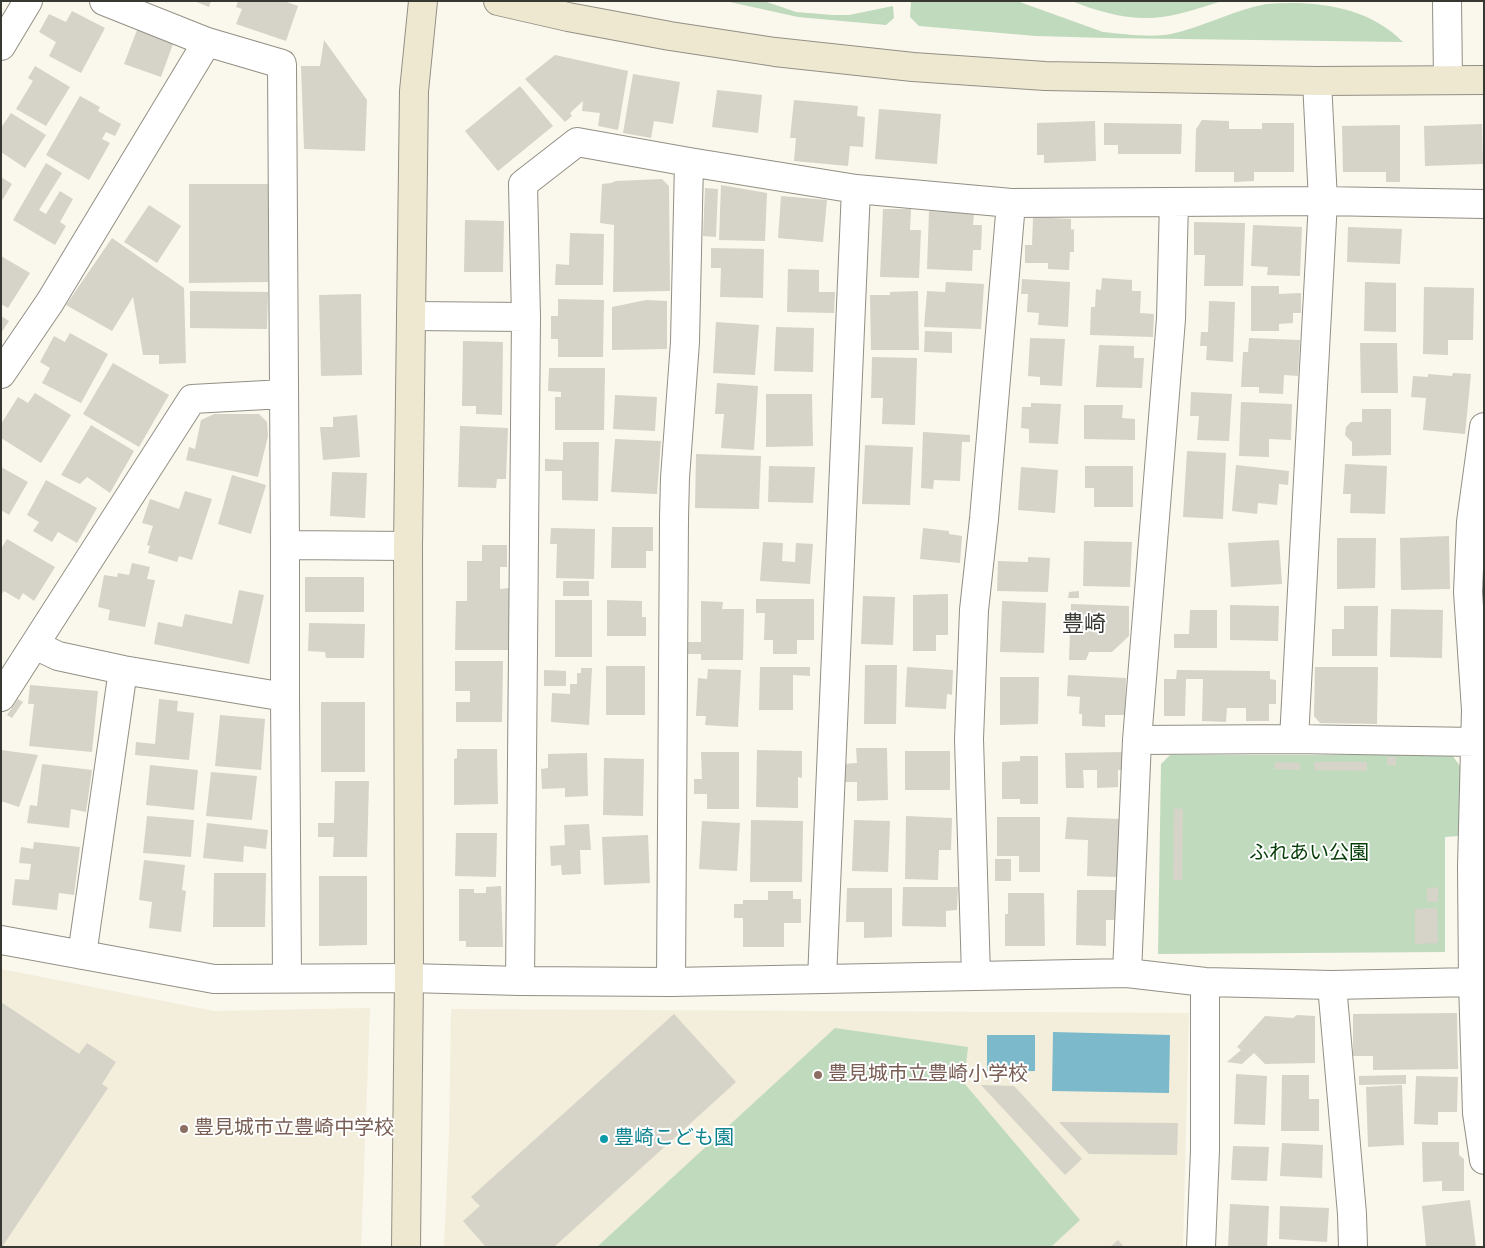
<!DOCTYPE html>
<html>
<head>
<meta charset="utf-8">
<style>
	body { margin:0 }
	#map { position:relative; width:1485px; height:1248px; overflow:hidden; background:#faf7ec; font-family:Jost,sans-serif }
	canvas { display:block }
	.frame { position:absolute; inset:0; border:2px solid #383833; pointer-events:none }
</style>
</head>
<body>
<div id="map">
<canvas width="1485" height="1248"></canvas>
<div class="frame"></div>
</div>
<script>
const context = document.querySelector('canvas').getContext('2d');
context.lineJoin = 'round';
function fill(path, color) { context.fillStyle = color; context.fill(path, 'evenodd'); }
function strokePath(path, color, width, dash) { context.strokeStyle = color; context.lineWidth = width; context.lineCap = dash ? 'butt' : 'round'; context.setLineDash(dash || []); context.stroke(path); }
function label(font, color, halo, rows, align = 'center') {
  context.font = font + ' Jost,"Noto Sans JP",sans-serif'; context.lineWidth = 4; context.setLineDash([]); context.textBaseline = 'middle'; context.strokeStyle = halo; context.fillStyle = color; for (const [text, x, y, turn = 0] of rows) {
    context.save(); context.translate(x, y); context.rotate((+turn || 0) * Math.PI / 180); context.textAlign = isNaN(turn) ? turn : align; if (halo) context.strokeText(text, 0, 0); context.fillText(text, 0, 0); context.restore();
  }
}
fill(new Path2D(`
	M 1,969 L 214,1011 L 370,1008 L 361,1247 L 1,1247 Z
	M 451,1009 L 1189,1013 L 1183,1247 L 444,1247 L 449,1137 Z`), '#f2eedb');
fill(new Path2D(`
	M 725,1 L 764,1 L 796,12 L 833,15 L 849,15 L 893,6 L 894,18 L 886,25 L 798,17 Z
	M 911,1 L 1017,1 L 1103,32 C 1123,34 1151,38 1171,34 C 1203,27 1234,10 1266,4 C 1314,0 1368,6 1403,42 L 1108,38 L 1036,36 L 919,26 L 910,17 Z
	M 1072,1 L 1222,1 C 1199,8 1175,17 1151,18 C 1124,19 1096,11 1072,1 Z
	M 1170,755 L 1452,755 L 1460,766 L 1459,836 L 1445,837 L 1445,952 L 1158,954 L 1161,764 Z
	M 835,1028 L 968,1047 L 964,1083 L 1080,1220 L 1051,1247 L 597,1247 Z`), '#c0dabe');
fill(new Path2D(`
	M 1053,1032 L 1170,1035 L 1169,1093 L 1052,1091 Z
	M 987,1035 L 1035,1035 L 1035,1071 L 987,1072 Z`), '#7cb9cb');
fill(new Path2D(`
	M 194,1 L 211,1 L 209,7 Z
	M 238,1 L 284,1 L 298,6 L 286,41 L 236,24 L 242,9 L 236,7 Z
	M 72,11 L 105,28 L 81,73 L 49,56 L 56,42 L 39,32 L 49,14 L 66,22 Z
	M 137,30 L 173,44 L 161,77 L 124,64 Z
	M 324,40 L 367,100 L 365,151 L 304,149 L 301,66 L 320,66 Z
	M 555,55 L 628,71 L 618,130 L 598,126 L 600,113 L 582,111 L 583,101 L 570,113 L 572,116 L 565,122 L 525,79 Z
	M 35,66 L 70,87 L 46,126 L 16,109 L 33,81 L 28,78 Z
	M 633,74 L 680,82 L 673,124 L 654,121 L 651,138 L 623,133 Z
	M 520,86 L 553,126 L 498,171 L 465,131 Z
	M 717,90 L 762,95 L 758,133 L 712,127 Z
	M 80,96 L 100,107 L 98,111 L 121,124 L 115,136 L 106,132 L 102,139 L 110,143 L 89,180 L 46,155 Z
	M 794,100 L 858,106 L 857,116 L 865,117 L 863,147 L 850,146 L 848,166 L 794,161 L 796,138 L 790,138 Z
	M 879,109 L 941,114 L 937,164 L 875,159 Z
	M 11,113 L 46,135 L 25,168 L 1,152 L 1,128 Z
	M 1202,120 L 1229,121 L 1229,129 L 1262,129 L 1262,123 L 1294,123 L 1294,172 L 1254,172 L 1254,181 L 1234,182 L 1234,172 L 1195,172 L 1196,129 Z
	M 1095,121 L 1096,161 L 1044,163 L 1044,155 L 1037,155 L 1037,123 Z
	M 1104,123 L 1182,124 L 1181,154 L 1118,154 L 1118,145 L 1104,145 Z
	M 1482,124 L 1483,164 L 1425,166 L 1424,126 Z
	M 1400,125 L 1400,182 L 1386,182 L 1386,172 L 1343,172 L 1342,126 Z
	M 46,163 L 62,173 L 39,210 L 46,214 L 60,191 L 73,199 L 60,222 L 66,226 L 55,245 L 13,220 Z
	M 1,177 L 12,184 L 1,202 Z
	M 662,179 L 669,186 L 670,291 L 613,292 L 614,225 L 600,223 L 602,184 L 611,183 L 616,181 Z
	M 189,184 L 268,184 L 268,282 L 189,283 Z
	M 721,185 L 767,193 L 765,241 L 719,240 Z
	M 705,188 L 718,189 L 716,237 L 703,236 Z
	M 781,196 L 827,200 L 823,242 L 778,238 Z
	M 149,205 L 181,226 L 157,263 L 124,242 Z
	M 883,209 L 911,209 L 910,230 L 921,230 L 919,278 L 880,277 Z
	M 929,211 L 974,213 L 973,225 L 982,225 L 981,250 L 973,250 L 972,271 L 927,269 Z
	M 1033,217 L 1071,219 L 1071,230 L 1074,229 L 1074,252 L 1070,252 L 1069,270 L 1048,269 L 1048,263 L 1025,263 L 1025,245 L 1032,245 Z
	M 465,220 L 504,221 L 503,272 L 464,272 Z
	M 1194,222 L 1245,223 L 1243,286 L 1204,286 L 1205,255 L 1194,255 Z
	M 1253,225 L 1302,227 L 1300,276 L 1267,275 L 1268,267 L 1251,266 Z
	M 1348,227 L 1402,229 L 1400,264 L 1347,262 Z
	M 570,233 L 604,234 L 603,285 L 555,285 L 556,264 L 569,265 Z
	M 112,238 L 184,288 L 186,363 L 159,364 L 159,355 L 143,355 L 133,297 L 112,331 L 66,305 Z
	M 711,248 L 764,249 L 763,298 L 720,297 L 721,268 L 711,268 Z
	M 1,256 L 30,273 L 8,308 L 1,304 Z
	M 788,269 L 819,270 L 819,292 L 835,292 L 834,313 L 787,312 Z
	M 1102,278 L 1132,280 L 1132,291 L 1141,291 L 1140,313 L 1154,314 L 1153,337 L 1090,335 L 1091,307 L 1095,307 L 1096,289 L 1101,290 Z
	M 1022,279 L 1070,282 L 1068,327 L 1038,325 L 1039,313 L 1027,312 L 1028,294 L 1021,294 Z
	M 946,282 L 984,284 L 981,329 L 924,327 L 927,291 L 945,292 Z
	M 1365,282 L 1396,283 L 1396,332 L 1364,331 Z
	M 1251,286 L 1279,286 L 1279,294 L 1301,293 L 1301,313 L 1293,313 L 1293,323 L 1279,324 L 1279,331 L 1251,331 Z
	M 1424,287 L 1474,288 L 1473,340 L 1448,340 L 1448,355 L 1423,354 Z
	M 190,291 L 268,292 L 267,329 L 190,328 Z
	M 918,291 L 919,350 L 871,350 L 870,295 L 890,295 L 890,292 Z
	M 361,294 L 362,375 L 321,376 L 319,295 Z
	M 558,299 L 604,300 L 603,357 L 558,357 L 558,339 L 551,339 L 551,316 L 558,316 Z
	M 646,300 L 667,301 L 667,349 L 612,350 L 612,307 Z
	M 1209,301 L 1235,302 L 1233,362 L 1206,360 L 1207,346 L 1200,346 L 1201,332 L 1208,332 Z
	M 1,316 L 9,321 L 1,333 Z
	M 716,322 L 759,325 L 755,375 L 713,373 Z
	M 776,327 L 814,328 L 813,372 L 774,371 Z
	M 925,331 L 952,332 L 952,353 L 924,352 Z
	M 70,333 L 108,354 L 81,403 L 42,383 L 50,368 L 40,362 L 54,336 L 65,342 Z
	M 1030,338 L 1065,339 L 1062,386 L 1040,385 L 1040,377 L 1028,376 Z
	M 1249,338 L 1300,340 L 1298,376 L 1284,375 L 1283,394 L 1259,393 L 1259,387 L 1241,387 L 1243,352 L 1248,352 Z
	M 463,341 L 503,342 L 502,415 L 476,414 L 476,406 L 462,406 Z
	M 1360,343 L 1397,343 L 1398,393 L 1361,393 Z
	M 1099,345 L 1134,346 L 1134,358 L 1144,358 L 1142,388 L 1096,387 Z
	M 872,357 L 917,358 L 915,425 L 882,424 L 883,398 L 871,398 Z
	M 113,363 L 169,395 L 139,447 L 83,414 Z
	M 549,368 L 605,368 L 604,430 L 555,430 L 555,397 L 561,397 L 561,392 L 548,391 Z
	M 1453,373 L 1471,374 L 1465,434 L 1423,430 L 1426,398 L 1411,397 L 1413,376 L 1428,377 L 1428,374 L 1452,376 Z
	M 717,383 L 758,386 L 754,450 L 721,448 L 724,414 L 715,414 Z
	M 1191,392 L 1232,394 L 1229,441 L 1197,440 L 1199,416 L 1190,416 Z
	M 35,393 L 71,415 L 41,463 L 1,438 L 1,424 L 18,397 L 28,403 Z
	M 766,394 L 812,394 L 813,446 L 766,447 Z
	M 615,395 L 657,397 L 655,431 L 613,429 Z
	M 1241,402 L 1292,404 L 1291,440 L 1269,439 L 1269,457 L 1239,456 Z
	M 1031,403 L 1061,404 L 1058,444 L 1029,443 L 1029,429 L 1021,428 L 1022,407 L 1031,407 Z
	M 1084,405 L 1123,405 L 1122,418 L 1135,419 L 1135,440 L 1084,439 Z
	M 1362,409 L 1391,409 L 1391,455 L 1352,456 L 1352,442 L 1345,435 L 1346,427 L 1351,422 L 1362,422 Z
	M 214,414 L 259,414 L 267,422 L 268,436 L 258,477 L 186,460 L 189,447 L 195,449 L 201,420 Z
	M 357,415 L 360,457 L 323,460 L 320,427 L 333,427 L 333,417 Z
	M 91,425 L 134,451 L 110,493 L 87,477 L 80,484 L 61,475 Z
	M 460,426 L 508,428 L 506,479 L 497,479 L 496,488 L 458,487 Z
	M 923,432 L 970,435 L 970,442 L 962,442 L 960,481 L 934,480 L 933,489 L 921,488 Z
	M 615,439 L 661,441 L 657,494 L 611,492 Z
	M 563,442 L 599,442 L 598,501 L 562,500 L 562,471 L 545,471 L 545,459 L 563,460 Z
	M 865,445 L 913,447 L 910,505 L 862,504 Z
	M 1187,451 L 1226,453 L 1223,519 L 1183,517 Z
	M 696,454 L 761,456 L 759,509 L 695,508 Z
	M 1345,464 L 1387,466 L 1385,514 L 1350,513 L 1351,494 L 1343,494 Z
	M 1236,465 L 1289,471 L 1288,485 L 1279,484 L 1277,505 L 1258,503 L 1257,514 L 1232,511 Z
	M 769,466 L 815,467 L 813,503 L 768,502 Z
	M 1085,466 L 1133,466 L 1133,507 L 1094,507 L 1094,488 L 1085,488 Z
	M 1,467 L 28,482 L 9,515 L 1,510 Z
	M 1021,467 L 1058,470 L 1055,513 L 1018,510 Z
	M 332,472 L 367,473 L 365,518 L 330,516 Z
	M 232,475 L 266,485 L 251,534 L 218,524 Z
	M 46,480 L 97,508 L 77,543 L 58,532 L 52,542 L 33,531 L 39,522 L 27,515 Z
	M 185,491 L 212,499 L 192,560 L 179,556 L 177,562 L 148,553 L 150,546 L 147,545 L 153,526 L 142,523 L 150,499 L 179,509 Z
	M 612,527 L 653,527 L 653,551 L 646,551 L 646,568 L 611,568 Z
	M 551,528 L 595,529 L 594,579 L 556,578 L 557,544 L 550,544 Z
	M 923,528 L 949,531 L 949,534 L 962,536 L 960,563 L 920,559 Z
	M 1449,536 L 1450,589 L 1401,590 L 1400,538 Z
	M 1337,538 L 1376,538 L 1375,588 L 1337,589 Z
	M 7,539 L 55,567 L 34,601 L 23,593 L 19,600 L 4,591 L 1,595 L 1,549 Z
	M 1279,540 L 1282,584 L 1231,587 L 1228,543 Z
	M 1084,541 L 1132,542 L 1130,587 L 1083,586 Z
	M 763,542 L 783,543 L 782,561 L 795,562 L 796,543 L 813,544 L 810,584 L 760,581 Z
	M 482,545 L 507,545 L 507,567 L 500,567 L 500,589 L 509,588 L 509,650 L 455,650 L 456,601 L 467,601 L 467,561 L 482,561 Z
	M 1028,557 L 1050,558 L 1048,592 L 997,591 L 998,561 L 1028,562 Z
	M 132,563 L 150,567 L 147,579 L 155,580 L 145,627 L 108,620 L 110,610 L 98,607 L 104,575 L 117,577 L 118,573 L 129,575 Z
	M 305,577 L 364,577 L 364,612 L 305,612 Z
	M 563,581 L 589,581 L 589,596 L 563,596 Z
	M 239,590 L 264,595 L 249,664 L 154,644 L 158,622 L 182,627 L 185,614 L 232,624 Z
	M 1079,591 L 1079,598 L 1068,598 L 1069,592 Z
	M 948,594 L 948,635 L 936,635 L 936,651 L 913,651 L 913,595 Z
	M 863,596 L 895,597 L 893,645 L 861,644 Z
	M 756,599 L 814,599 L 814,640 L 797,640 L 797,654 L 773,654 L 773,640 L 764,640 L 765,613 L 756,613 Z
	M 555,600 L 592,600 L 592,657 L 555,657 Z
	M 607,600 L 642,601 L 642,617 L 646,617 L 646,636 L 607,636 Z
	M 701,601 L 723,602 L 722,609 L 744,609 L 743,660 L 701,660 L 701,654 L 683,654 L 684,642 L 701,642 Z
	M 1002,601 L 1046,603 L 1044,653 L 1000,652 Z
	M 1071,604 L 1129,606 L 1129,636 L 1112,652 L 1089,652 L 1086,660 L 1069,660 Z
	M 1230,605 L 1279,606 L 1278,641 L 1230,640 Z
	M 1344,606 L 1378,606 L 1377,656 L 1332,656 L 1332,629 L 1344,629 Z
	M 1391,609 L 1443,610 L 1442,658 L 1390,657 Z
	M 1190,610 L 1217,610 L 1217,648 L 1174,648 L 1174,634 L 1189,634 Z
	M 309,623 L 365,624 L 364,658 L 326,658 L 325,652 L 308,651 Z
	M 455,661 L 503,661 L 502,722 L 456,722 L 456,702 L 470,702 L 470,691 L 455,691 Z
	M 865,665 L 897,665 L 896,724 L 864,724 Z
	M 606,666 L 645,666 L 645,715 L 606,715 Z
	M 760,667 L 810,667 L 810,676 L 793,675 L 793,710 L 759,710 Z
	M 907,667 L 953,670 L 952,695 L 947,694 L 946,709 L 905,707 Z
	M 1315,667 L 1378,667 L 1377,724 L 1320,723 L 1314,716 Z
	M 581,668 L 592,668 L 589,725 L 551,722 L 552,693 L 570,694 L 570,684 L 577,684 L 577,673 L 581,673 Z
	M 708,669 L 741,670 L 738,727 L 705,725 L 706,716 L 696,716 L 698,678 L 707,679 Z
	M 544,670 L 566,671 L 566,686 L 544,686 Z
	M 1177,670 L 1270,671 L 1270,679 L 1276,680 L 1276,704 L 1269,704 L 1269,721 L 1246,721 L 1246,708 L 1227,708 L 1226,722 L 1202,721 L 1203,679 L 1186,679 L 1185,716 L 1164,716 L 1164,679 L 1176,679 Z
	M 1068,675 L 1126,678 L 1125,715 L 1105,715 L 1105,727 L 1082,726 L 1082,714 L 1079,714 L 1080,697 L 1067,696 Z
	M 1000,677 L 1039,677 L 1038,724 L 1000,725 Z
	M 30,685 L 98,691 L 92,752 L 29,746 L 34,704 L 28,704 Z
	M 18,699 L 23,702 L 12,718 L 7,715 Z
	M 159,699 L 178,701 L 177,711 L 194,713 L 189,760 L 135,755 L 136,742 L 155,744 Z
	M 321,702 L 365,702 L 365,772 L 321,772 Z
	M 220,715 L 265,719 L 261,770 L 215,766 Z
	M 856,748 L 887,748 L 888,800 L 857,801 L 857,782 L 842,782 L 842,764 L 857,763 Z
	M 457,749 L 497,749 L 498,804 L 454,805 L 454,759 L 457,758 Z
	M 1,750 L 38,755 L 19,807 L 1,801 Z
	M 757,750 L 802,751 L 802,778 L 798,777 L 798,808 L 756,807 Z
	M 905,751 L 950,751 L 950,790 L 905,790 Z
	M 701,752 L 739,752 L 739,809 L 707,809 L 707,794 L 694,794 L 694,779 L 702,779 Z
	M 1124,752 L 1124,770 L 1118,770 L 1118,787 L 1097,788 L 1097,770 L 1083,770 L 1084,788 L 1066,788 L 1065,753 Z
	M 587,753 L 588,796 L 565,797 L 565,788 L 542,789 L 541,769 L 548,768 L 548,754 Z
	M 1020,756 L 1038,756 L 1038,804 L 1020,804 L 1020,799 L 1002,799 L 1002,762 L 1020,761 Z
	M 1387,757 L 1396,757 L 1396,766 L 1387,765 Z
	M 604,758 L 644,759 L 643,816 L 603,815 Z
	M 1275,762 L 1300,763 L 1300,770 L 1274,769 Z
	M 1314,762 L 1367,762 L 1367,771 L 1314,770 Z
	M 42,764 L 92,770 L 86,812 L 71,809 L 69,828 L 27,823 L 30,805 L 37,806 Z
	M 150,765 L 198,770 L 194,810 L 146,805 Z
	M 211,772 L 257,776 L 252,820 L 206,816 Z
	M 335,781 L 369,781 L 367,857 L 333,857 L 334,837 L 318,837 L 318,823 L 334,823 Z
	M 1174,808 L 1183,809 L 1182,880 L 1173,880 Z
	M 147,816 L 194,820 L 191,857 L 143,853 Z
	M 906,816 L 952,818 L 951,850 L 939,850 L 938,880 L 905,879 Z
	M 997,817 L 1040,817 L 1040,872 L 1019,872 L 1019,856 L 997,856 Z
	M 1067,817 L 1120,819 L 1117,877 L 1087,876 L 1088,840 L 1065,839 Z
	M 751,820 L 803,821 L 802,882 L 750,882 Z
	M 854,820 L 890,821 L 888,872 L 852,871 Z
	M 702,821 L 740,823 L 737,871 L 699,869 Z
	M 207,823 L 268,830 L 266,849 L 244,846 L 243,862 L 203,858 Z
	M 589,824 L 591,850 L 580,850 L 581,874 L 562,875 L 561,865 L 551,866 L 550,846 L 565,845 L 564,825 Z
	M 456,833 L 497,833 L 496,877 L 455,876 Z
	M 648,835 L 650,883 L 604,885 L 602,837 Z
	M 34,842 L 80,847 L 74,895 L 59,893 L 57,910 L 12,905 L 15,879 L 29,880 L 31,864 L 19,863 L 21,847 L 33,849 Z
	M 995,859 L 1011,859 L 1011,881 L 995,881 Z
	M 144,860 L 185,865 L 182,890 L 186,891 L 181,932 L 149,928 L 152,902 L 139,900 Z
	M 214,873 L 266,873 L 265,927 L 213,927 Z
	M 319,876 L 367,876 L 367,945 L 319,946 Z
	M 501,886 L 503,947 L 466,947 L 466,941 L 459,941 L 459,889 L 474,889 L 474,893 L 486,893 L 486,887 Z
	M 903,887 L 958,887 L 957,910 L 946,911 L 946,927 L 902,926 Z
	M 1438,887 L 1438,902 L 1427,902 L 1427,888 Z
	M 847,888 L 892,888 L 892,937 L 864,938 L 864,922 L 846,922 Z
	M 1077,890 L 1121,890 L 1121,920 L 1106,920 L 1106,946 L 1076,945 Z
	M 768,891 L 793,891 L 793,899 L 801,899 L 801,923 L 784,923 L 784,947 L 743,947 L 743,918 L 734,918 L 734,904 L 743,904 L 743,900 L 768,900 Z
	M 1008,893 L 1044,893 L 1045,946 L 1005,946 L 1005,914 L 1008,914 Z
	M 1437,908 L 1438,943 L 1415,944 L 1415,909 Z
	M 1,1002 L 79,1054 L 87,1043 L 116,1062 L 102,1084 L 108,1088 L 2,1247 Z
	M 1457,1013 L 1458,1069 L 1373,1070 L 1373,1056 L 1353,1056 L 1353,1014 Z
	M 674,1014 L 736,1082 L 554,1247 L 486,1247 L 463,1221 L 480,1206 L 471,1197 Z
	M 1297,1015 L 1315,1016 L 1315,1063 L 1265,1064 L 1254,1053 L 1242,1064 L 1227,1062 L 1241,1050 L 1237,1047 L 1265,1016 L 1293,1018 Z
	M 1236,1074 L 1267,1076 L 1265,1125 L 1234,1124 Z
	M 1282,1075 L 1309,1075 L 1309,1099 L 1319,1099 L 1319,1131 L 1281,1131 Z
	M 1406,1075 L 1406,1084 L 1359,1085 L 1359,1076 Z
	M 1416,1076 L 1458,1077 L 1457,1112 L 1438,1112 L 1438,1125 L 1414,1124 Z
	M 981,1085 L 1014,1086 L 1082,1159 L 1065,1175 Z
	M 1402,1085 L 1404,1145 L 1368,1147 L 1366,1087 Z
	M 1059,1122 L 1178,1123 L 1177,1155 L 1089,1154 Z
	M 1422,1142 L 1459,1142 L 1459,1155 L 1464,1159 L 1464,1191 L 1442,1191 L 1442,1181 L 1423,1182 Z
	M 1282,1143 L 1323,1145 L 1322,1178 L 1280,1176 Z
	M 1233,1146 L 1269,1147 L 1267,1181 L 1231,1180 Z
	M 1470,1200 L 1476,1247 L 1426,1247 L 1422,1206 Z
	M 1230,1204 L 1269,1206 L 1267,1247 L 1228,1247 Z
	M 1280,1206 L 1329,1208 L 1327,1242 L 1279,1239 Z
	M 1118,1240 L 1124,1247 L 1110,1247 Z`), '#d6d3c8');
const street = new Path2D(`
	M 104,1 L 207,42 L 282,64 L 285,545 L 285,697 L 287,978
	M 1447,1 L 1448,80
	M 1,46 L 28,1
	M 411,316 L 526,317
	M 1,374 L 50,302 L 207,42
	M 1484,427 L 1471,522 L 1468,592 L 1476,710 L 1472,867 L 1473,982 L 1477,1113 L 1484,1160
	M 285,545 L 408,546
	M 35,645 L 58,656 L 123,670 L 285,697
	M 1,697 L 192,399 L 284,394
	M 1294,739 L 1323,201 L 1317,81
	M 1137,740 L 1294,739 L 1475,742
	M 1,940 L 214,979 L 409,978 L 520,981 L 671,982 L 1127,973 L 1205,982 L 1332,985 L 1473,982
	M 82,955 L 123,670
	M 1127,973 L 1137,740 L 1171,319 L 1174,202
	M 976,976 L 969,739 L 974,610 L 984,519 L 1011,203
	M 822,979 L 856,189
	M 520,981 L 526,317 L 523,184 L 577,142 L 689,162 L 856,189 L 1011,203 L 1323,201 L 1484,204
	M 671,982 L 674,518 L 675,478 L 685,342 L 689,162
	M 1332,985 L 1352,1214 L 1353,1247
	M 1201,1247 L 1205,1150 L 1205,982`);
const secondary = new Path2D(`
	M 498,1 L 568,17 L 670,36 L 775,52 L 913,67 L 1045,76 L 1317,81 L 1484,80
	M 406,1247 L 409,978 L 408,546 L 414,91 L 423,1`);
strokePath(street, '#928f85', 30);
strokePath(secondary, '#928f85', 30);
strokePath(street, '#fff', 28);
strokePath(secondary, '#efe8d1', 28);
for (const [x, y, r, color] of [
	[818,1075,5,"#8d6e63"],
	[184,1129,5,"#8d6e63"],
	[604,1139,5,"#0f9aa8"]
]) { const dot = new Path2D(); dot.arc(x, y, r, 0, 2 * Math.PI); context.fillStyle = color; context.fill(dot); strokePath(dot, '#fff', 2); }
label('20px', '#053d07', '#fff', [
	["ふれあい公園",1309,854]
]);
label('20px', '#785e54', '#fff', [
	["豊見城市立豊崎小学校",828,1075],
	["豊見城市立豊崎中学校",194,1129]
], 'left');
label('20px', '#0d838f', '#fff', [
	["豊崎こども園",614,1139]
], 'left');
label('22px', '#383833', '#fff', [
	["豊崎",1084,626]
]);
</script>
</body>
</html>
